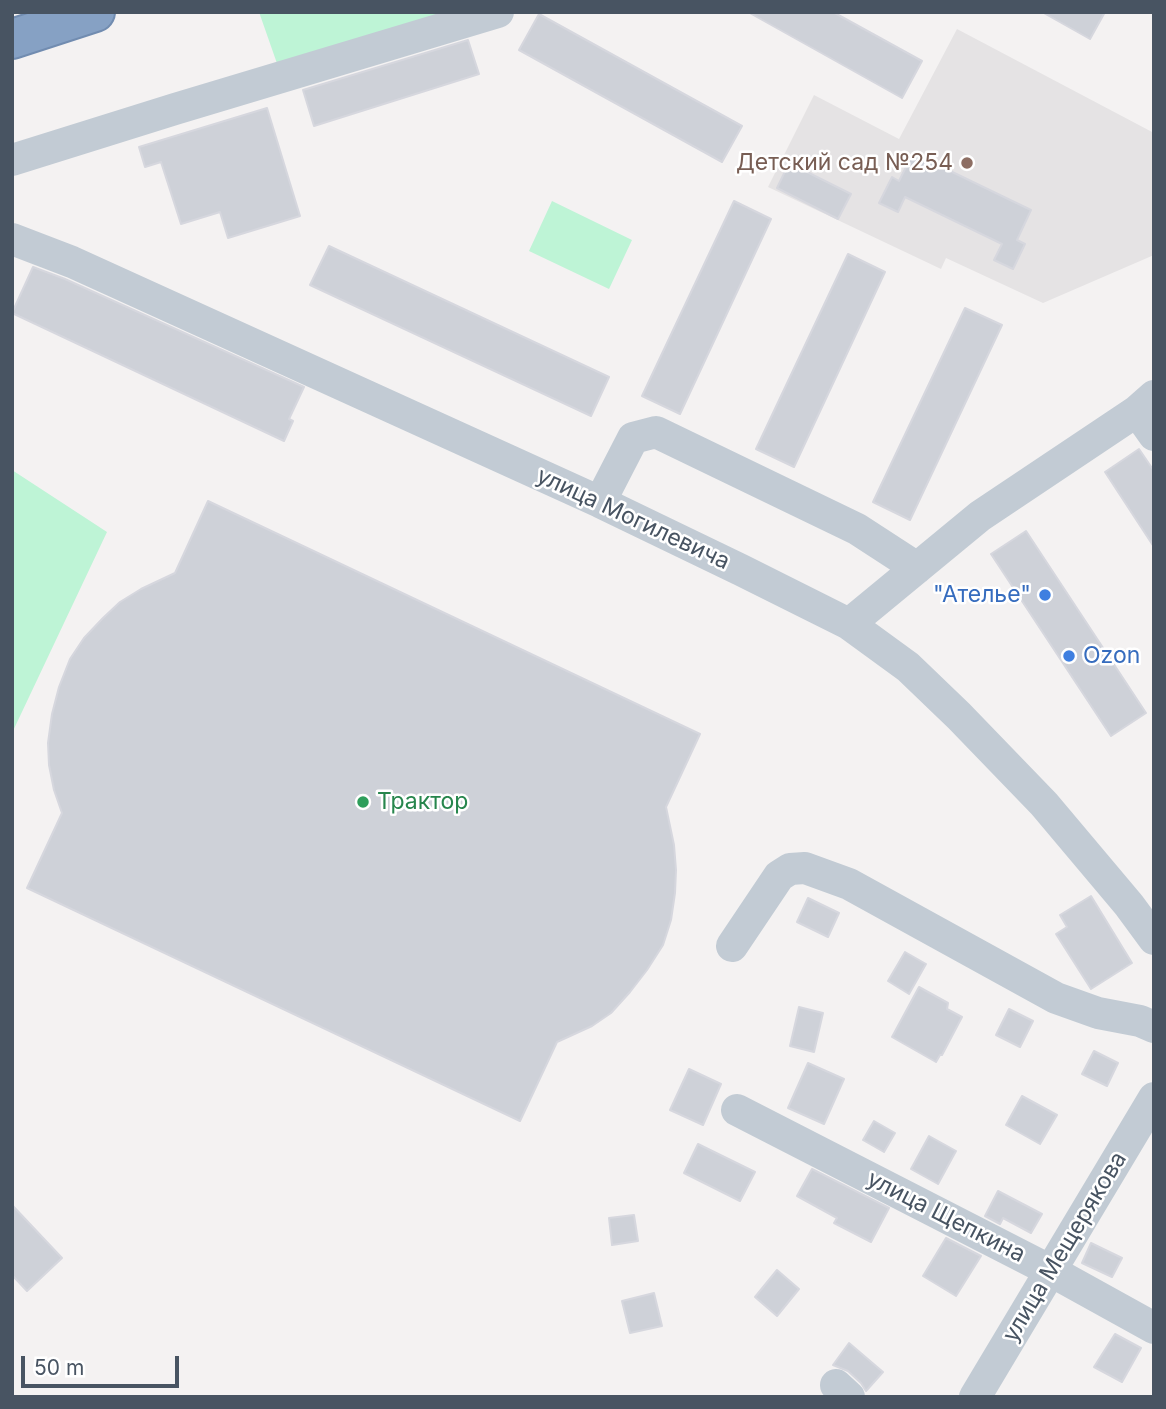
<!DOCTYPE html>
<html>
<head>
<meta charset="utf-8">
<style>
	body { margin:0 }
	#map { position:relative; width:1166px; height:1409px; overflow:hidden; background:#f4f2f2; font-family:Inter,sans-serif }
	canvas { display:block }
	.frame { position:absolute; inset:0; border:14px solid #485462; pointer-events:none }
	.scale { position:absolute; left:21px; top:1356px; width:158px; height:32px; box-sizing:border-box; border:4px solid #485462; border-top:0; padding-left:9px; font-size:21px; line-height:24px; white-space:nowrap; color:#485462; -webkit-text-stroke:5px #fff; paint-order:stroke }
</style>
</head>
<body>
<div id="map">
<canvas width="1166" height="1409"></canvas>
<div class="frame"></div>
<div class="scale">50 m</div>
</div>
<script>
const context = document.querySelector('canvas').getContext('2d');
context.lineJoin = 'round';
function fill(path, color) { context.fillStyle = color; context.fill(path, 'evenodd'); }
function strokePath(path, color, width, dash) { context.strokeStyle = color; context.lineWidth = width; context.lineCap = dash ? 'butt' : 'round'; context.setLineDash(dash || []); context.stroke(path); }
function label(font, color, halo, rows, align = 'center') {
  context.font = font + ' Inter,sans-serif'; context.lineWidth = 5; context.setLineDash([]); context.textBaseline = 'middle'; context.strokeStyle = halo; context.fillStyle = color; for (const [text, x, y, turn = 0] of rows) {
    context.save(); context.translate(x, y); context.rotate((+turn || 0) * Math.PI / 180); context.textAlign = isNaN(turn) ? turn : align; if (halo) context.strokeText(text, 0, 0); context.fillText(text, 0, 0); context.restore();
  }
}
fill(new Path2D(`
	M 957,29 L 1154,133 L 1154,255 L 1043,303 L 946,258 L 941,269 L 768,187 L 814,95 L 899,139 Z`), '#e5e3e4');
fill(new Path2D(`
	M 259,12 L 442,12 L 446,20 L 280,72 Z
	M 552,201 L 632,240 L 609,289 L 529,251 Z
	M 12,470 L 107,532 L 12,733 Z`), '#bef4d6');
const building = new Path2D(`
	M 748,12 L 833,12 L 922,61 L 902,98 Z
	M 1042,12 L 1105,12 L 1090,39 Z
	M 539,14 L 742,126 L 722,162 L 519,50 Z
	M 468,40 L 479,74 L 314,126 L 303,90 Z
	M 267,108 L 300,216 L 228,238 L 220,212 L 181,224 L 161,162 L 145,167 L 139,147 Z
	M 913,153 L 1031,210 L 1017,240 L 1025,244 L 1013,269 L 994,260 L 1002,244 L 905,197 L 898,212 L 879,203 L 892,177 L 899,181 Z
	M 789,163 L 851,194 L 838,219 L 777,188 Z
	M 734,201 L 771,219 L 680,414 L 642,396 Z
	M 329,246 L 609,377 L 591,416 L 310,285 Z
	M 848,254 L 885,272 L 794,467 L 756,449 Z
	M 33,267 L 65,279 L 304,387 L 289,419 L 293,421 L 284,441 L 12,313 Z
	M 965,308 L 1002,325 L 910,520 L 873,502 Z
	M 1139,449 L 1154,471 L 1154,547 L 1105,472 Z
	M 208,501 L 700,734 L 666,807 L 674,845 L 676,870 L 675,893 L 671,920 L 663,945 L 647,970 L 630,992 L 611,1013 L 592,1026 L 557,1042 L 520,1121 L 27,888 L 62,813 L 54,790 L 49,765 L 48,743 L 52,714 L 59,687 L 70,659 L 84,638 L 103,618 L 120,602 L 141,589 L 175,573 Z
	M 1026,531 L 1146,713 L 1111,736 L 991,554 Z
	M 1091,896 L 1132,963 L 1091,989 L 1056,934 L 1067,927 L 1060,915 Z
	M 808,898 L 839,913 L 828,937 L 797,922 Z
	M 905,952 L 926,964 L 909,994 L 888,981 Z
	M 919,987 L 948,1003 L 947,1009 L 962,1017 L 942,1055 L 940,1055 L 936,1062 L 892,1037 Z
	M 799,1007 L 823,1013 L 814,1052 L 790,1046 Z
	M 1009,1009 L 1033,1021 L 1020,1047 L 996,1035 Z
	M 1094,1051 L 1118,1063 L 1107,1086 L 1082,1074 Z
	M 808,1063 L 844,1079 L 824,1124 L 788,1108 Z
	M 689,1069 L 721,1084 L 703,1125 L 670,1110 Z
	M 1022,1096 L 1057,1115 L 1040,1144 L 1006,1125 Z
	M 874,1121 L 895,1133 L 884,1152 L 863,1140 Z
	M 929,1136 L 956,1151 L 938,1184 L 911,1169 Z
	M 698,1144 L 755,1172 L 740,1201 L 684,1173 Z
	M 812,1169 L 889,1208 L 871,1242 L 834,1223 L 837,1218 L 797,1196 Z
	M 998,1191 L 1042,1214 L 1031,1233 L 1003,1218 L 1000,1224 L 985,1216 Z
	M 12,1205 L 62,1258 L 27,1291 L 12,1275 Z
	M 634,1215 L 638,1241 L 612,1245 L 609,1218 Z
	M 946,1238 L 981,1256 L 956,1296 L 923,1276 Z
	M 1091,1243 L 1122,1258 L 1112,1277 L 1082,1263 Z
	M 777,1270 L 799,1289 L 777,1316 L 755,1297 Z
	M 654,1293 L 662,1326 L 630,1333 L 622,1301 Z
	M 1115,1334 L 1141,1348 L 1122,1382 L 1094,1367 Z
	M 849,1343 L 883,1372 L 866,1391 L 861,1383 L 848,1371 L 833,1365 Z`);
fill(building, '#ced1d8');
strokePath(building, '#d6d7de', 2);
const highway = new Path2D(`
	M 12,39 L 95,12`);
strokePath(highway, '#718cb0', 42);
strokePath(new Path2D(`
	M 12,160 L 175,109 L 498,12
	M 12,239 L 72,262 L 600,502 L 741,570 L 849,624 L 908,667 L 959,716 L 1044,804 L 1129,905 L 1154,939
	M 1137,411 L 1154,435
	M 600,502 L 633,438 L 656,432 L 857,529 L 917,568
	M 849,624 L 980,516 L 1137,411 L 1154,396
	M 732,946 L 779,876 L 790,869 L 805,868 L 849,884 L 1056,998 L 1098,1013 L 1140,1021 L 1154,1027
	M 737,1110 L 1051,1271 L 1154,1328
	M 836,1385 L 849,1397
	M 975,1397 L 1154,1098`), '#c2cbd4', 32);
strokePath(highway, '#86a1c4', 38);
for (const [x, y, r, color] of [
	[967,163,7,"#8d6e63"],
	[1045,595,7,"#3f7fe0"],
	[1069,656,7,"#3f7fe0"],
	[363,802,7,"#2e9e5b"]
]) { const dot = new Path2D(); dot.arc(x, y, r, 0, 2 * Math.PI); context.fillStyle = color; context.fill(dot); strokePath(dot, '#fff', 2.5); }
label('23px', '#785e54', '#fff', [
	["Детский сад №254",953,163]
], 'right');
label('23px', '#485462', '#fff', [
	["улица Могилевича",633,519,25],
	["улица Щепкина",946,1217,27],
	["улица Мещерякова",1065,1247,-59]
]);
label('23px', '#366cbe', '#fff', [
	["\"Ателье\"",1031,595],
	["Ozon",1083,656,"left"]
], 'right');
label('23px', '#27864d', '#fff', [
	["Трактор",377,802]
], 'left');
</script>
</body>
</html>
